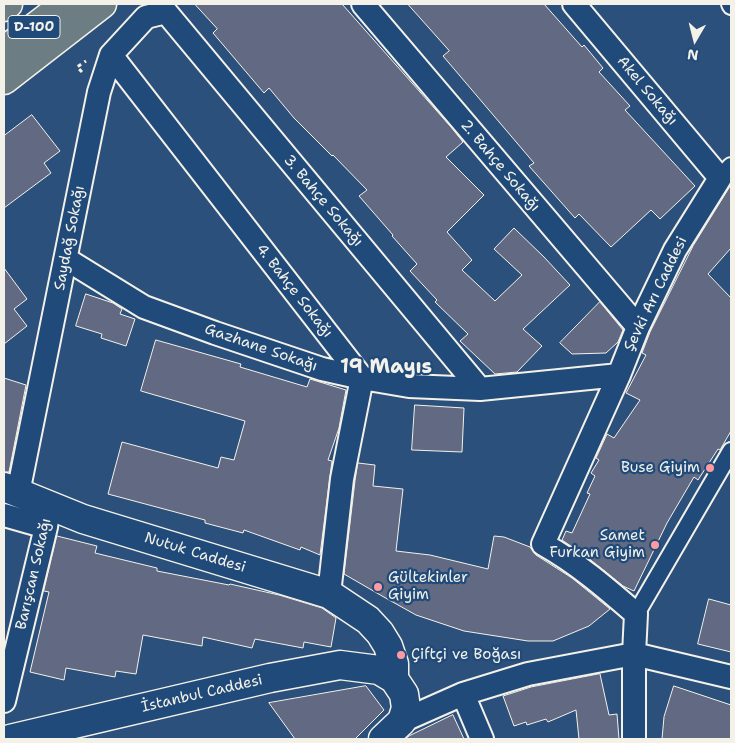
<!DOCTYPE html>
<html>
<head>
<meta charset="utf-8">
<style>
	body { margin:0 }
	#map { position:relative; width:735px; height:743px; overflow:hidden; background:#2c507c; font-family:"Shantell Sans",sans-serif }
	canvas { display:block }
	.frame { position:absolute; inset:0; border:5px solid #f4f1e8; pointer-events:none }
	.north { position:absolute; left:670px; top:15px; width:50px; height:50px; -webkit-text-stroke:4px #1f4a7a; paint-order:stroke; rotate:188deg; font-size:14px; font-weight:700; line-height:20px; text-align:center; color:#f4f1e8 }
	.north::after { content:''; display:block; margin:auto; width:18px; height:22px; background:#f4f1e8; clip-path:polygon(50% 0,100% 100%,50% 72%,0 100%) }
</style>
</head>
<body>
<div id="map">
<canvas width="735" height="743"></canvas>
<div class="frame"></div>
<div class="north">N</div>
</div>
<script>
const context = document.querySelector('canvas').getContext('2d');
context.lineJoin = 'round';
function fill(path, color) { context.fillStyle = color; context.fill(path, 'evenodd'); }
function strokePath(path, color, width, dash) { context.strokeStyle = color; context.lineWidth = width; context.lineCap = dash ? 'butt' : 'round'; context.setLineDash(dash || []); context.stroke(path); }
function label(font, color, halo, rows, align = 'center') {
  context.font = font + ' "Shantell Sans",sans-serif'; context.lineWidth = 4.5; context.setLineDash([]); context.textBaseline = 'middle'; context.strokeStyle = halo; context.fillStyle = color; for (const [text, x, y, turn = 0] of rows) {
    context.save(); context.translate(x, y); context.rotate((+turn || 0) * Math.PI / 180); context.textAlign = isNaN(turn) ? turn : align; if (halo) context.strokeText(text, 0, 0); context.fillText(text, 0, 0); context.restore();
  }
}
const building = new Path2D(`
	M 195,4 L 342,4 L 451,127 L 463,142 L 446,157 L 484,195 L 447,232 L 472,260 L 462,270 L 495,301 L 522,275 L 494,249 L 514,228 L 544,257 L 570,285 L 523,329 L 542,346 L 517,372 L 495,374 L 460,341 L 468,334 L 435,302 L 437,300 L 410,271 L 417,264 L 392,236 L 393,235 L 359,196 L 367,190 L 333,155 L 332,156 L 294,118 L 269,88 L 264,93 L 213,33 L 217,29 Z
	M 408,4 L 544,4 L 582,47 L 584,45 L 603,68 L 599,72 L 630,106 L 625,110 L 695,186 L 660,219 L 651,210 L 611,247 L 579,214 L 575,218 L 529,166 L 534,163 L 443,56 L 449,51 Z
	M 32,115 L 60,151 L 44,163 L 51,173 L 4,208 L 4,136 Z
	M 731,185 L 731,248 L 708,274 L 731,298 L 731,431 L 720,450 L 718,449 L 698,480 L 694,477 L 667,523 L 634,591 L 623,586 L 587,557 L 562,540 L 566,531 L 572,533 L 590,494 L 587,493 L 595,476 L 591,473 L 599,460 L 596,458 L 607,434 L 614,438 L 640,400 L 626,393 L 646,355 L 642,353 L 650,332 L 693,246 Z
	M 4,268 L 27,299 L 14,309 L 27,326 L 4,344 Z
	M 86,294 L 113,303 L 122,309 L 120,314 L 135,319 L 126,346 L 101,338 L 102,334 L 76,326 Z
	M 600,302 L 623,330 L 618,342 L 606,353 L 572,354 L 560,343 Z
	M 156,340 L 241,364 L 240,367 L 307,387 L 310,379 L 346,390 L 339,428 L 328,460 L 332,461 L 320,555 L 301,547 L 300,550 L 244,530 L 243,533 L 205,523 L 205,520 L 108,494 L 122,442 L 218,468 L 221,457 L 234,460 L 245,421 L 141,391 Z
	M 4,378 L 26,385 L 9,472 L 4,472 Z
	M 415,405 L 464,408 L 462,452 L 412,450 Z
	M 358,463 L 375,465 L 373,486 L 403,489 L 396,551 L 430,555 L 488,569 L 494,536 L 504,537 L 530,547 L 536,555 L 572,578 L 610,609 L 589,626 L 553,641 L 528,641 L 464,631 L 416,615 L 382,596 L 344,574 L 355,481 Z
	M 57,536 L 97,546 L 95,553 L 157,568 L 157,571 L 229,585 L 230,584 L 279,595 L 322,608 L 336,618 L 331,647 L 304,642 L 303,648 L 255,639 L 252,648 L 203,637 L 202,646 L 143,635 L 136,674 L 116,671 L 115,677 L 66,668 L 64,680 L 30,672 L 49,592 L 44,591 Z
	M 709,599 L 731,605 L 731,652 L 698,644 Z
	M 600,674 L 609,715 L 617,714 L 619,739 L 579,739 L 576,710 L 548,722 L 546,719 L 527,725 L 526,722 L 514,726 L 503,696 L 531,687 Z
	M 366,686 L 384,710 L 355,739 L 295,739 L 269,703 Z
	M 674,686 L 731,705 L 731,739 L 662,739 L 664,717 Z
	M 453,715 L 464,739 L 405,739 L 409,736 Z`);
fill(building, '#626a83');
strokePath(building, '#f4f1e8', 1);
const pedestrian = new Path2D(`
	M 730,4 L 731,6
	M 720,178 L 731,166
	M 636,614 L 731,451`);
const minor = new Path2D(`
	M 363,4 L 638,327
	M 574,4 L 720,178 L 675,250 L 638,327 L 619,375 L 543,544 C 577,563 606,588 636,614 L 634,654 L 634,739
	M 111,55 L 362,378 L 342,479 L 329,594
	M 66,259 L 144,307 L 215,333 L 322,369 L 362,378 L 409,386 L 480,389 L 619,375
	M 18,493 L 99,92 L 111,55 L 146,17 L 166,12 L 480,389
	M 4,515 L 46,527
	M 463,694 L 482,739
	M 4,701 L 46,527 L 49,505
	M 402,721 L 463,694 L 528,674 L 634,654 L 731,677`);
const secondary = new Path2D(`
	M 4,487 L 83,519 L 329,594 L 368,620 L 380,633 L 388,646 L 394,664 L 394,679 L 404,694 L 406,708 L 402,721 L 383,739
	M 10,739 L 270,678 L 340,665 L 379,670 L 394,679`);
const primary = new Path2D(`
	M 4,80 L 102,4`);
const trunk = new Path2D(`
	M 4,7 L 8,4
	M 4,51 L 65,4`);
strokePath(pedestrian, '#f4f1e8', 20);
strokePath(minor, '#f4f1e8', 26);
strokePath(secondary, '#f4f1e8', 31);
strokePath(primary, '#f4f1e8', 31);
strokePath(trunk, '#f4f1e8', 31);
strokePath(new Path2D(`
	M 82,72 L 77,67 L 86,61`), '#f4f1e8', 3, [4, 4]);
strokePath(pedestrian, '#1f4a7a', 16);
strokePath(minor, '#1f4a7a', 22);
strokePath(secondary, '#1f4a7a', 28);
strokePath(primary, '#6c7e84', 28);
strokePath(trunk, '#6c7e84', 28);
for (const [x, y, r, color] of [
	[710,468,5,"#ff9aa2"],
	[655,545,5,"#ff9aa2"],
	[378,587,5,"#ff9aa2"],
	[401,655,5,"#ff9aa2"]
]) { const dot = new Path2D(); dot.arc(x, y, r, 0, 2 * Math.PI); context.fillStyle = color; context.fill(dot); strokePath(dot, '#1f4a7a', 2); }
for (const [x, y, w] of [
	[34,27,52]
]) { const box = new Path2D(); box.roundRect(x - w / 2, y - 11.5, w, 23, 4); context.fillStyle = '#1f4a7a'; context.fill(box); strokePath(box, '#f4f1e8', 1); }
label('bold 14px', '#f4f1e8', null, [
	["D-100",34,27]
]);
label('15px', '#f4f1e8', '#1f4a7a', [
	["Akel Sokağı",647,91,50],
	["2. Bahçe Sokağı",500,166,50],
	["3. Bahçe Sokağı",323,201,50],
	["Saydağ Sokağı",70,238,-79],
	["4. Bahçe Sokağı",294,291,52],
	["Şevki Arı Caddesi",656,294,-64],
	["Gazhane Sokağı",261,348,19],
	["Nutuk Caddesi",195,553,17],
	["Barışcan Sokağı",34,574,-77],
	["İstanbul Caddesi",202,694,-13]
]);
label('15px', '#f4f1e8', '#1f4a7a', [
	["Buse Giyim",700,468],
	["Samet",645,536],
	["Furkan Giyim",645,553],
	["Gültekinler",388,578,"left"],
	["Giyim",388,595,"left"],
	["Çiftçi ve Boğası",411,655,"left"]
], 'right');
label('bold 20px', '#f4f1e8', '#1f4a7a', [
	["19 Mayıs",386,368]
]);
</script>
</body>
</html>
